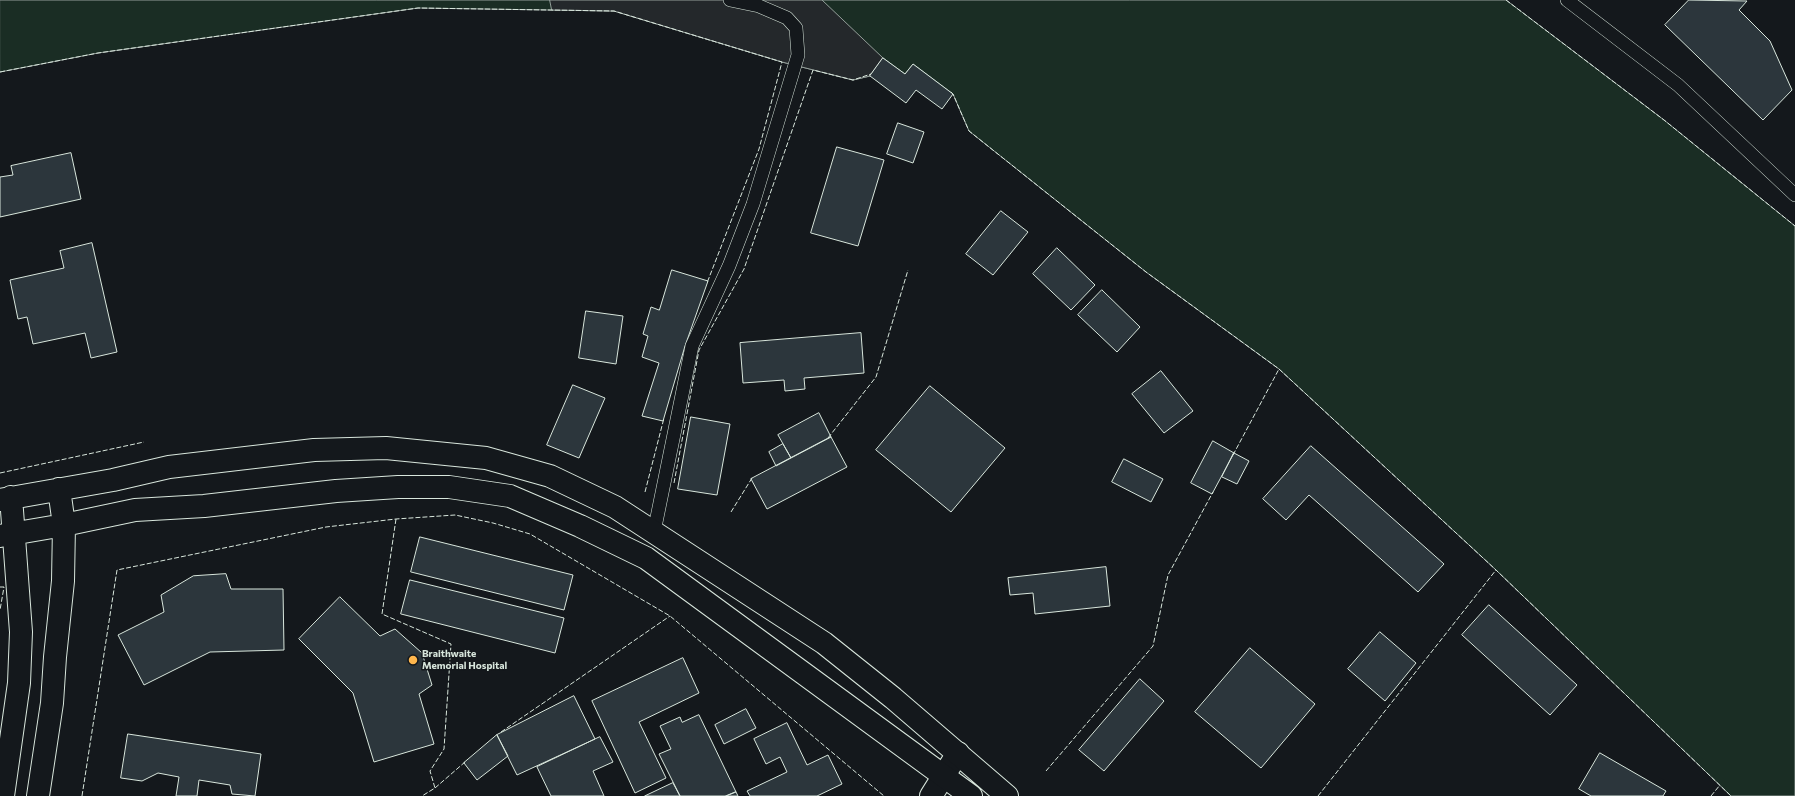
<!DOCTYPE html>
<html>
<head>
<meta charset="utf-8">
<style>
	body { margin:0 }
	canvas { display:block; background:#14181c }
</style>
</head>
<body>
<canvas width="1795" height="796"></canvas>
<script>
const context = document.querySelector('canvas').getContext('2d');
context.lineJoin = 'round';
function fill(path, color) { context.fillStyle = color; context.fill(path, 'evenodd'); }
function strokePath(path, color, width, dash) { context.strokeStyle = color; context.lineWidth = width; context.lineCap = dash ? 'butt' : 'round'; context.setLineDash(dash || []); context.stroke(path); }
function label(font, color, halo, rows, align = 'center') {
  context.font = font + ' Commissioner,sans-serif'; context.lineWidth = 3; context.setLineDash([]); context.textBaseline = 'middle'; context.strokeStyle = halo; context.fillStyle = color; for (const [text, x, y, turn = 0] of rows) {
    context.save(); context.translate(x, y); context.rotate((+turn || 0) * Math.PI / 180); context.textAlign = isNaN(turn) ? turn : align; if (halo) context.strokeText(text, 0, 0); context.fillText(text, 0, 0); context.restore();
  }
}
const green = new Path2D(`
	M 0,0 L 1506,0 L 1664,120 L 1795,226 L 1795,796 L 1731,796 L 1496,570 L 1279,369 L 1146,272 L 969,131 L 953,94 L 913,64 L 905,74 L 883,58 L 870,76 L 853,80 L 782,62 L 614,11 L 418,8 L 98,53 L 0,72 Z`);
fill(green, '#1a2d24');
strokePath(green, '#939e99', 1);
const parking = new Path2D(`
	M 550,0 L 822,0 L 883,58 L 870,76 L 853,80 L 782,62 L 614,11 L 552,10 Z`);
fill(parking, '#24282b');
strokePath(parking, '#939e99', 1);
const building = new Path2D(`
	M 1689,0 L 1747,1 L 1739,10 L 1770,41 L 1792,90 L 1763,120 L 1665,25 Z
	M 883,58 L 905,74 L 913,64 L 953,94 L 942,109 L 916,90 L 906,103 L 870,76 Z
	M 898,123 L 924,132 L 913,163 L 887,154 Z
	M 837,147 L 884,160 L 858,246 L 811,233 Z
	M 71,153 L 81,199 L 0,217 L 0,177 L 13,175 L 11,166 Z
	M 1001,211 L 1028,232 L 993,275 L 966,254 Z
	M 92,243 L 117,352 L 91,358 L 85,333 L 33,344 L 27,317 L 18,319 L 10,280 L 64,268 L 60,251 Z
	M 1057,248 L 1095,285 L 1071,310 L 1033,274 Z
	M 672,270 L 708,281 L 685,346 L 663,421 L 642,416 L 659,363 L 642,357 L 648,336 L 643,334 L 651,307 L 659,310 Z
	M 1102,290 L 1140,327 L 1117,352 L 1078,315 Z
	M 586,311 L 623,316 L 616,364 L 579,358 Z
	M 861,333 L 864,373 L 804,378 L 805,389 L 785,391 L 784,380 L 743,383 L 740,343 Z
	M 1161,371 L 1193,411 L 1164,433 L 1132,394 Z
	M 573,385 L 605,398 L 579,458 L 547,445 Z
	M 930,386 L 1005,448 L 951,512 L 876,450 Z
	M 819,413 L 831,437 L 791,458 L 778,435 Z
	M 691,417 L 730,424 L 717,495 L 678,489 Z
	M 831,437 L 847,467 L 767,509 L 751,479 Z
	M 1213,441 L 1234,453 L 1212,494 L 1191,483 Z
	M 783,444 L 791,458 L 776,466 L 769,452 Z
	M 1311,446 L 1444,564 L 1418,592 L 1309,495 L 1286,520 L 1263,499 Z
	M 1234,453 L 1249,461 L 1237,484 L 1222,477 Z
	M 1124,459 L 1163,479 L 1151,502 L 1112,482 Z
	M 420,537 L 573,575 L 564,610 L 411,572 Z
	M 1106,567 L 1110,606 L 1035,614 L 1033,593 L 1010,595 L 1008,578 Z
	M 226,574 L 231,589 L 283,589 L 284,650 L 210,652 L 144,685 L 118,635 L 164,612 L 161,595 L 193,576 Z
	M 410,580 L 564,618 L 555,653 L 401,614 Z
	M 340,597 L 380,636 L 395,629 L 422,653 L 432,685 L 419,694 L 434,744 L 374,762 L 353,693 L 299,639 Z
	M 1489,605 L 1577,685 L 1550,715 L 1462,635 Z
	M 1380,632 L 1416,663 L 1385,701 L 1348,669 Z
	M 1250,648 L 1315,704 L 1261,768 L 1195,712 Z
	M 683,658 L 699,693 L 639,722 L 666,778 L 635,793 L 592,701 Z
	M 1140,679 L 1164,701 L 1104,771 L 1079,750 Z
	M 574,696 L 595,739 L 517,775 L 497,735 Z
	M 746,709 L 756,728 L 724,744 L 715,725 Z
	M 699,715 L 736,792 L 726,796 L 680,796 L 659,754 L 671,749 L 660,726 L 680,717 L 682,722 Z
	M 787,723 L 807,765 L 828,755 L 842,784 L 817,796 L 750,796 L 747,791 L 787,772 L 780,757 L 766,764 L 754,739 Z
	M 128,734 L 261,754 L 255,796 L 232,794 L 230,785 L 199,780 L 197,796 L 176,796 L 179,777 L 158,773 L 142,781 L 121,778 Z
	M 497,735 L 508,756 L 477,780 L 464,763 Z
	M 600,737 L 613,762 L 593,771 L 604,796 L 551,796 L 537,767 Z
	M 1600,753 L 1666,791 L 1663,796 L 1591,796 L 1579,789 Z
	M 673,783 L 680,796 L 645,796 Z
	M 736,792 L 738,796 L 726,796 Z`);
fill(building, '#2c363c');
strokePath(building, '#d8e6dc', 1);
const service = new Path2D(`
	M 1567,0 L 1678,85 L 1795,195
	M 654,532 L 692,346 L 729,266 L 753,204 L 798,55 L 796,28 L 787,18 L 759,6 L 730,0`);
const minor = new Path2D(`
	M 931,796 L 958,753`);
const tertiary = new Path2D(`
	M 0,500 L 113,480 L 169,467 L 314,450 L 386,448 L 486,458 L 550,476 L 615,507 L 824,643 L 893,698 L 1007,796
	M 0,536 L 64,525 L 135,510 L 204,506 L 336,491 L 398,487 L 449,487 L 510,496 L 580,526 L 646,558 L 971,796
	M 3,796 L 19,683 L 21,632 L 11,497
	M 38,796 L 52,703 L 55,657 L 63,581 L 64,525 L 59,489`);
strokePath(service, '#d8e6dc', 14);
strokePath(minor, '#d8e6dc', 24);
strokePath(tertiary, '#d8e6dc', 24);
strokePath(service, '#14181c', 13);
strokePath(minor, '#14181c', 22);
strokePath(tertiary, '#14181c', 22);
strokePath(new Path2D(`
	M 1506,0 L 1664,120 L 1795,226
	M 0,72 L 98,53 L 418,8 L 614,11 L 782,62 L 759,149 L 707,283
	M 951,92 L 953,94 L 969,131 L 1146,272 L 1279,369 L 1496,570 L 1731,796
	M 828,438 L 876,377 L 908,270
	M 1233,455 L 1279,369
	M 0,473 L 144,442
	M 674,483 L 699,350 L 744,269 L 813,70 L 853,80 L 871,74
	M 645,492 L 664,418
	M 731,512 L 752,478
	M 396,519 L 382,614 L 451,644 L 444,749 L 430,771 L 435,788 L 422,796
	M 0,587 L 4,587 L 0,610
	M 501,732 L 670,616
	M 1046,771 L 1153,646 L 1168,575 L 1213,492
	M 435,788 L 465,762
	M 82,796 L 117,570 L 326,527 L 396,519 L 455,515 L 493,523 L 530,534 L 670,616 L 884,796
	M 1318,796 L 1496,570
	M 1711,796 L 1720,785`), '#d8e6dc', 1, [5, 2]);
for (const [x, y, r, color] of [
	[413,660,5,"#ffb74d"]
]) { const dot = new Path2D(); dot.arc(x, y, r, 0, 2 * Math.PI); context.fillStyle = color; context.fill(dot); strokePath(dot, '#14181c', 1.5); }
label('bold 10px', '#d8e6dc', '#14181c', [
	["Braithwaite",422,654],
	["Memorial Hospital",422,666]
], 'left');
</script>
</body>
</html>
